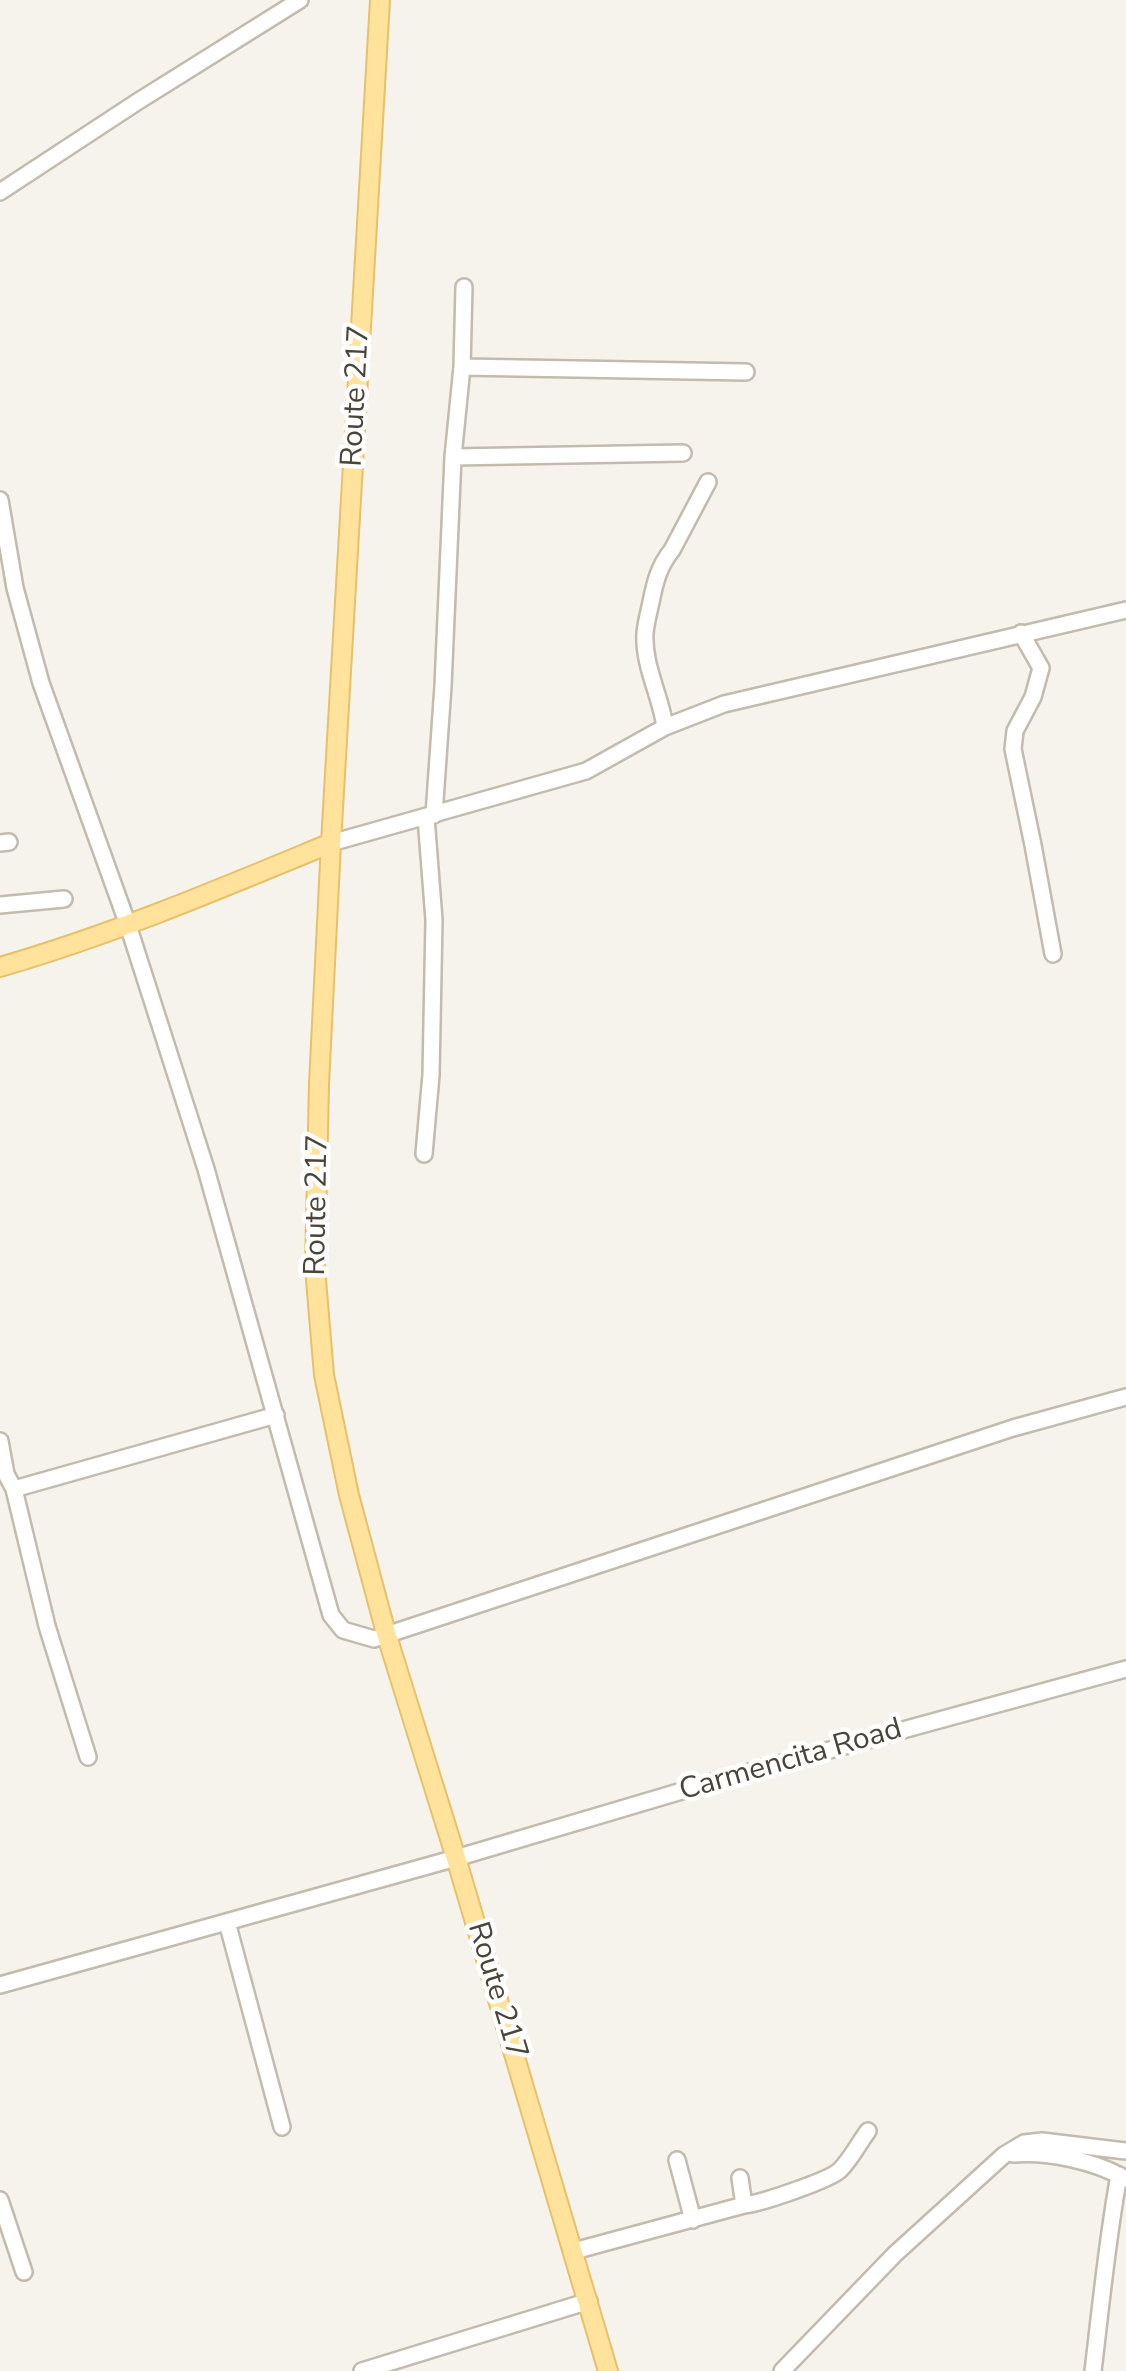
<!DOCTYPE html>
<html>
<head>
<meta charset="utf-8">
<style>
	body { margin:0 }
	canvas { display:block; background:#f6f3ec }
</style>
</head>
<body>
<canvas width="1126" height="2371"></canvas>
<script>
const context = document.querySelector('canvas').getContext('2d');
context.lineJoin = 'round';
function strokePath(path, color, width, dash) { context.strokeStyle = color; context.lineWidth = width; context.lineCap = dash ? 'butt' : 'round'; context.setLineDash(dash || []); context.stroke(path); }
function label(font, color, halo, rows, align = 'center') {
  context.font = font + ' "Nunito Sans",sans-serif'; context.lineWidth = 9; context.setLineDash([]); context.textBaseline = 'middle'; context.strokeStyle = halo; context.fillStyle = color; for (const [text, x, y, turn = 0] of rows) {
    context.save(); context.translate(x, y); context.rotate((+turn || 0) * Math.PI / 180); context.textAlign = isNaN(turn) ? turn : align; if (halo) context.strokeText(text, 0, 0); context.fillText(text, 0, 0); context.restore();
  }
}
const minor = new Path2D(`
	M 0,192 L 137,102 L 300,0
	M 462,367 L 746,372
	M 453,457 L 683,453
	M 0,500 L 15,588 L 41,683 L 128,925 L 206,1169 L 331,1615 L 343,1630 L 374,1639 L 1013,1428 L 1126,1397
	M 1021,633 L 1041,668 L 1033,697 L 1015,731 L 1013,749 L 1033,845 L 1053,954
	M 665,727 C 661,696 643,666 645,633 C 646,622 649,612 651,602 C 655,582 659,566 672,550 L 708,482
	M 434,815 L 443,686 L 453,457 L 462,367 L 464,287
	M 0,843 L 9,842
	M 331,843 L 586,771 L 665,727 L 724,704 L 1126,610
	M 0,905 L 64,899
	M 424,1154 L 431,1075 L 434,920 L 426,817
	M 0,1441 L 6,1474 L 14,1489 L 47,1626 L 88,1757
	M 14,1489 L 276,1415
	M 227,1922 L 282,2127
	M 0,1985 L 456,1858 L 702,1785 L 1126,1669
	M 1013,2154 C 1048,2151 1095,2161 1126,2179
	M 677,2160 L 693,2220
	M 740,2178 L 744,2205 C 759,2204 830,2180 840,2170 C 851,2159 859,2143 868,2131
	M 0,2200 L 24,2272
	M 574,2251 L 744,2205
	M 362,2371 L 589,2301
	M 782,2371 L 895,2254 L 1004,2155 L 1024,2143 L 1042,2141 L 1126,2151
	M 1093,2371 C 1101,2305 1107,2240 1119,2175`);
const major = new Path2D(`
	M 380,0 L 331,843 L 319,1084 L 315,1268 L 324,1375 L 349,1495 L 386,1633 L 456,1858 L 608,2371
	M 0,967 C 114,934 222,888 331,843`);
strokePath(minor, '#c2bbae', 20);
strokePath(major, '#e6c16a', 22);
strokePath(minor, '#fff', 15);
strokePath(major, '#ffe39c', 18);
label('30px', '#4b4439', '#fff', [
	["Route 217",357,396,-87],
	["Route 217",318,1205,-89],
	["Carmencita Road",791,1761,-16],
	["Route 217",496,1991,73]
]);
</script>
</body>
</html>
